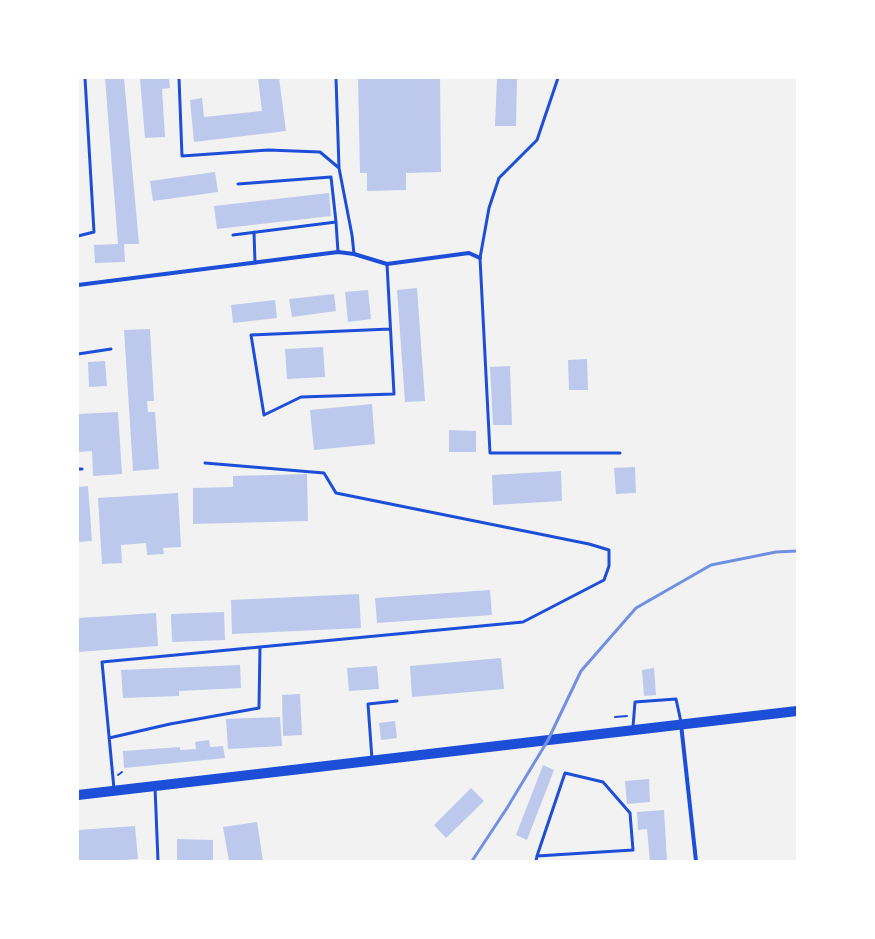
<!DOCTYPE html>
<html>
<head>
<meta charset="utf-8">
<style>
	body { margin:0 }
	#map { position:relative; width:875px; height:939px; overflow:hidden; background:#f2f2f2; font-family:"Sofia Sans Condensed",sans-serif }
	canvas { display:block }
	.frame { position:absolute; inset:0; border:79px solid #fff; pointer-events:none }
</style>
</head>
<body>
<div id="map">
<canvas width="875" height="939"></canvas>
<div class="frame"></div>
</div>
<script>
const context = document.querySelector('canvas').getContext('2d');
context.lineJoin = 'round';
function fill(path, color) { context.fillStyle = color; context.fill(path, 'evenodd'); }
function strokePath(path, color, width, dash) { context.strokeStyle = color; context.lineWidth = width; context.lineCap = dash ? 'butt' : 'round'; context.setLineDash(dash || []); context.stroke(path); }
fill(new Path2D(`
	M 105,78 L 124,78 L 139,244 L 124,244 L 125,262 L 95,263 L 94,245 L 118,244 Z
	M 140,78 L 169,78 L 170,88 L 162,89 L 165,137 L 145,138 Z
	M 258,78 L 279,78 L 286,131 L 194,142 L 190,100 L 202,98 L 204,117 L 262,111 Z
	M 358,78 L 440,78 L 441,172 L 406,173 L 406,190 L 367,191 L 367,173 L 360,173 Z
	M 497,78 L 517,78 L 516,126 L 495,126 Z
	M 215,172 L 218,192 L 153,201 L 150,181 Z
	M 329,193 L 331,216 L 217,229 L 214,206 Z
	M 417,288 L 425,401 L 405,402 L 397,290 Z
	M 368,290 L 371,319 L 348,322 L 345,292 Z
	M 334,294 L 336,311 L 292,317 L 289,299 Z
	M 275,300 L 277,318 L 233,323 L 231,305 Z
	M 150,329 L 154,401 L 147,401 L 148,412 L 155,412 L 159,469 L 133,471 L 124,330 Z
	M 323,347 L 325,377 L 287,379 L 285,349 Z
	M 587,359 L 588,390 L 569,390 L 568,360 Z
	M 105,361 L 107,386 L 89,387 L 88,362 Z
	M 510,366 L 512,425 L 493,425 L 490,367 Z
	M 372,404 L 375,444 L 314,450 L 310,410 Z
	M 118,412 L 122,474 L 93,476 L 92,451 L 78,452 L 78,414 Z
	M 449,430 L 476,431 L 476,452 L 449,452 Z
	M 635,467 L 636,493 L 616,494 L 614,468 Z
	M 561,471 L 562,501 L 493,505 L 492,475 Z
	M 307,474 L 308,521 L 193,524 L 193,488 L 233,487 L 233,476 Z
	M 88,486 L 92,541 L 78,542 L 78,487 Z
	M 178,493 L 181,547 L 163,548 L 164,554 L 147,555 L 146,543 L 121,545 L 122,563 L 102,564 L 98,498 Z
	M 490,590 L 492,615 L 377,623 L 375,598 Z
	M 359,594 L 361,628 L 232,634 L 231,600 Z
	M 224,612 L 225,640 L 172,642 L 171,614 Z
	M 156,613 L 158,646 L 78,652 L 78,618 Z
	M 501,658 L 504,689 L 412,697 L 410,666 Z
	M 240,665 L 241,688 L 179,691 L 179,696 L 123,698 L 121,670 Z
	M 377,666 L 379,689 L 349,691 L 347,668 Z
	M 654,668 L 656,695 L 644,696 L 642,670 Z
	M 300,694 L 302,735 L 283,736 L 282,695 Z
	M 280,717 L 282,746 L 228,749 L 226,719 Z
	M 395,721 L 397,738 L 381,740 L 379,723 Z
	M 209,740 L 210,747 L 223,746 L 225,758 L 124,768 L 123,751 L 180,747 L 180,750 L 196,749 L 195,742 Z
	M 543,765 L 554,770 L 527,840 L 516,835 Z
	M 649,779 L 650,802 L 627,804 L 625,781 Z
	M 471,788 L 484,801 L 446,838 L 434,825 Z
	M 664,810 L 667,861 L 650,861 L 647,829 L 638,830 L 637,812 Z
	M 257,822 L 263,861 L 229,861 L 223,827 Z
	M 135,826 L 138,859 L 110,861 L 79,861 L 78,830 Z
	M 177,839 L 213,840 L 213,861 L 177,861 Z`), '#bdc9ec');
strokePath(new Path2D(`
	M 615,717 L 627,716
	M 118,775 L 122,772`), '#1d4ed8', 2);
strokePath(new Path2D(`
	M 179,78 L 182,156 L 268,150 L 320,152 L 339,168
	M 336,78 L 339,168 L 352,235 L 354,254
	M 558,78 L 537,140 L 499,178 L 489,208 L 480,258 L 490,453 L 620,453
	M 238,184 L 331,177 L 336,222 L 338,252
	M 254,232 L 255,263
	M 233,235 L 336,222
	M 78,236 L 94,232 L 85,78
	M 387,264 L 394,394 L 301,397 L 264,415 L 251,335 L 390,329
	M 78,354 L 111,349
	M 78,469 L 82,469
	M 633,727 L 635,702 L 676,699 L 681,722
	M 109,738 L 170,724 L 259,708 L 260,647
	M 372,759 L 368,704 L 397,701
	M 155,787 L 158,861
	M 114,789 L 102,662 L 523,622 L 604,580 L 609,566 L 609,550 L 589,544 L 336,493 L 324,473 L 205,463
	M 536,861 L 537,856 L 565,773 L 603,782 L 630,813 L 633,850 L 537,856`), '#1d4ed8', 3);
strokePath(new Path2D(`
	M 78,285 L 338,252 L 354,254 L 387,264 L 469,253 L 480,258
	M 681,724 L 696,861`), '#1d4ed8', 4);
strokePath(new Path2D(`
	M 78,795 L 797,711`), '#1d4ed8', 10);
strokePath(new Path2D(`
	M 472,861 L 507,808 L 548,740 L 581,671 L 636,608 L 711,565 L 776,552 L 797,551`), '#7290e2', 3);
</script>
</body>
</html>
